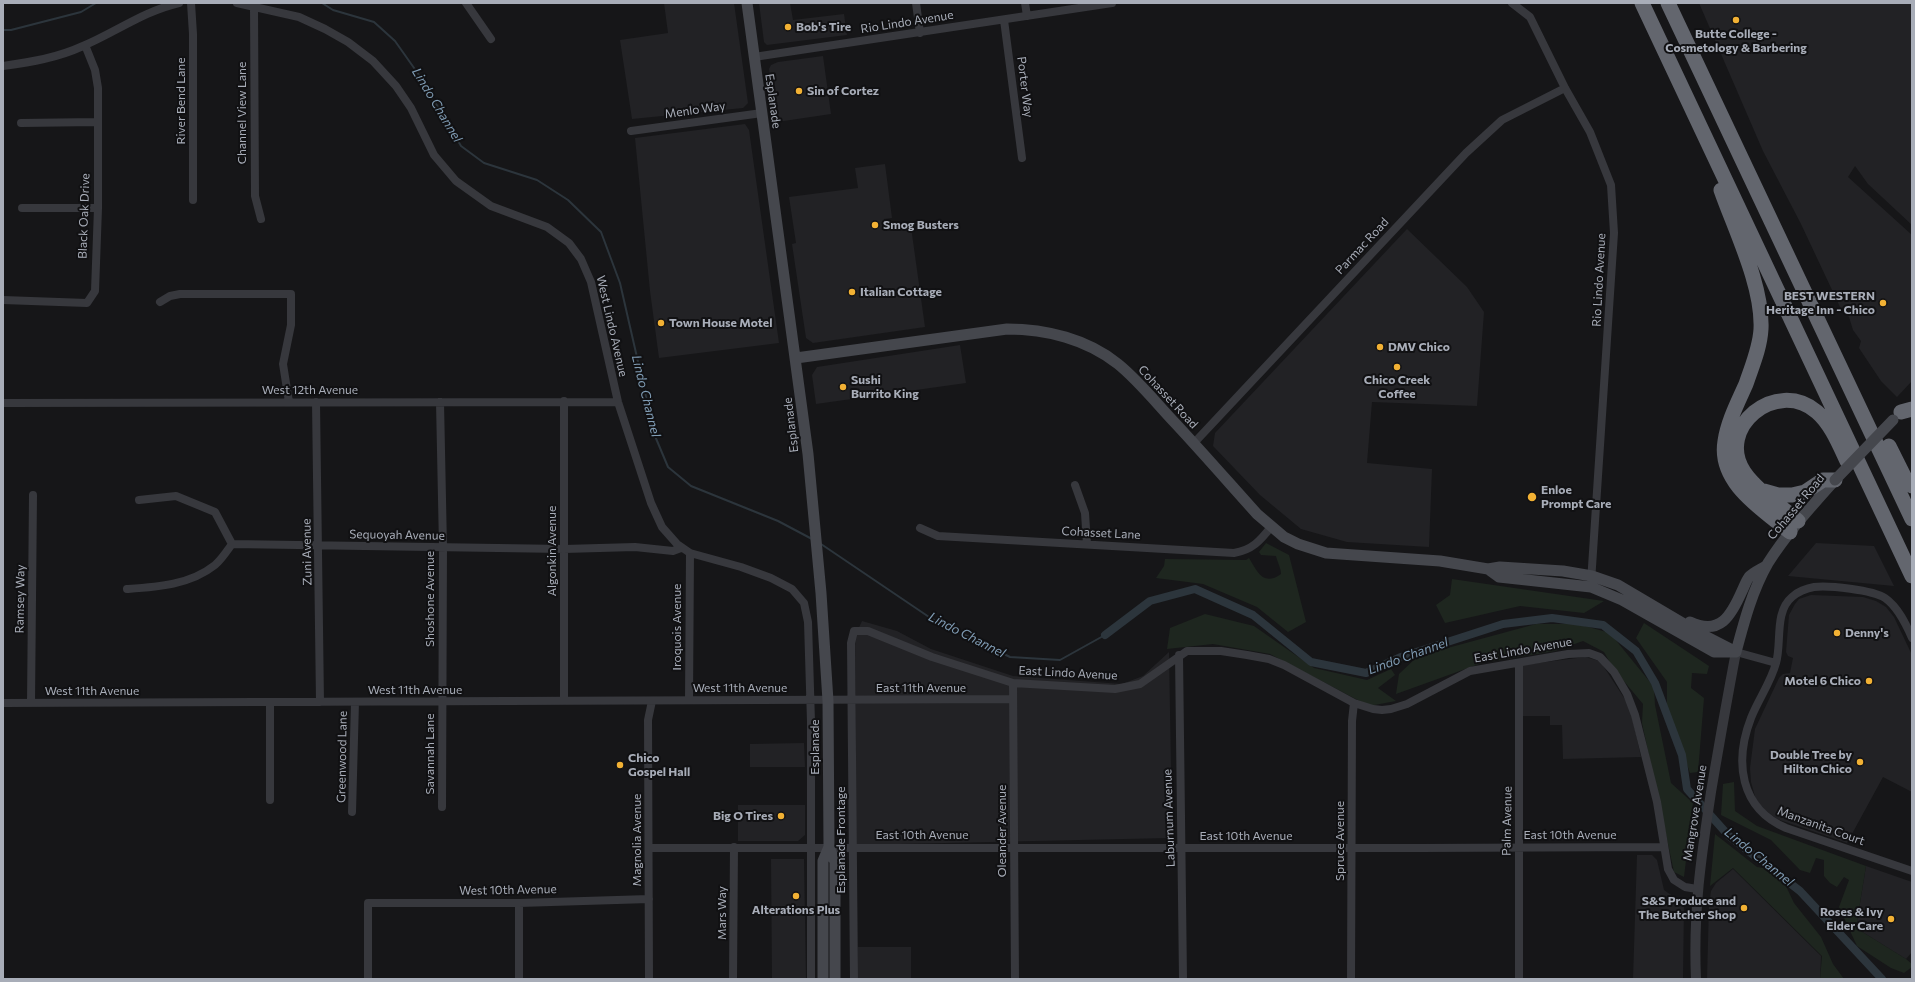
<!DOCTYPE html>
<html>
<head>
<meta charset="utf-8">
<style>
	body { margin:0 }
	#map { position:relative; width:1915px; height:982px; overflow:hidden; background:#161618; font-family:Commissioner,sans-serif }
	canvas { display:block }
	.frame { position:absolute; inset:0; border:4px solid #a8adb8; pointer-events:none }
</style>
</head>
<body>
<div id="map">
<canvas width="1915" height="982"></canvas>
<div class="frame"></div>
</div>
<script>
const context = document.querySelector('canvas').getContext('2d');
context.lineJoin = 'round';
function fill(path, color) { context.fillStyle = color; context.fill(path, 'evenodd'); }
function strokePath(path, color, width, dash) { context.strokeStyle = color; context.lineWidth = width; context.lineCap = dash ? 'butt' : 'round'; context.setLineDash(dash || []); context.stroke(path); }
function label(font, color, halo, rows, align = 'center') {
  context.font = font + ' Commissioner,sans-serif'; context.lineWidth = 4; context.setLineDash([]); context.textBaseline = 'middle'; context.strokeStyle = halo; context.fillStyle = color; for (const [text, x, y, turn = 0] of rows) {
    context.save(); context.translate(x, y); context.rotate((+turn || 0) * Math.PI / 180); context.textAlign = isNaN(turn) ? turn : align; if (halo) context.strokeText(text, 0, 0); context.fillText(text, 0, 0); context.restore();
  }
}
fill(new Path2D(`
	M 664,3 L 734,3 L 748,103 L 743,108 L 632,119 L 620,40 L 668,33 Z
	M 759,3 L 790,3 L 793,20 L 844,14 L 847,35 L 767,45 L 764,42 Z
	M 1699,3 L 1912,3 L 1912,225 L 1868,184 L 1855,166 L 1848,177 L 1912,235 L 1912,381 L 1897,397 L 1881,381 L 1859,348 L 1861,341 L 1853,330 L 1849,317 L 1841,309 L 1801,224 L 1763,151 Z
	M 823,56 L 831,114 L 777,122 L 769,69 L 771,65 L 778,62 Z
	M 745,124 L 749,130 L 779,343 L 659,358 L 650,291 L 635,138 Z
	M 885,164 L 892,218 L 884,219 L 886,230 L 911,227 L 925,327 L 813,343 L 806,338 L 792,244 L 796,243 L 789,197 L 858,188 L 855,168 Z
	M 1407,229 L 1467,287 L 1484,312 L 1477,406 L 1372,402 L 1367,463 L 1432,469 L 1429,547 L 1347,542 L 1301,529 L 1260,495 L 1213,446 L 1215,433 Z
	M 960,345 L 966,383 L 816,404 L 812,375 L 817,367 Z
	M 1816,543 L 1874,546 L 1894,586 L 1788,576 Z
	M 1811,595 L 1863,597 L 1876,601 L 1886,607 L 1894,617 L 1912,655 L 1912,792 L 1883,777 L 1847,843 L 1777,819 L 1765,810 L 1756,800 L 1751,782 L 1750,768 L 1755,729 L 1779,678 L 1783,674 L 1790,673 L 1793,658 L 1788,656 L 1786,652 L 1789,615 L 1795,604 L 1799,599 Z
	M 862,621 L 897,631 L 931,649 L 1013,676 L 1122,684 L 1143,676 L 1169,652 L 1172,829 L 1169,838 L 856,845 L 855,636 Z
	M 1585,657 L 1600,661 L 1630,707 L 1641,757 L 1563,759 L 1562,725 L 1550,725 L 1550,716 L 1523,716 L 1522,665 Z
	M 804,743 L 805,767 L 750,767 L 750,744 Z
	M 738,805 L 805,805 L 805,835 L 798,841 L 738,841 Z
	M 1637,855 L 1652,855 L 1657,860 L 1664,890 L 1684,904 L 1683,979 L 1633,979 Z
	M 771,859 L 804,859 L 806,979 L 772,979 Z
	M 1866,866 L 1912,882 L 1912,952 L 1906,959 L 1856,928 Z
	M 1733,869 L 1821,956 L 1820,979 L 1707,979 L 1709,905 L 1711,891 L 1716,883 Z
	M 858,947 L 911,947 L 911,979 L 858,979 Z`), '#222225');
fill(new Path2D(`
	M 1266,543 L 1289,555 L 1306,622 L 1288,632 L 1257,607 L 1203,584 L 1156,578 L 1164,566 L 1165,559 L 1246,560 L 1249,558 C 1257,571 1263,587 1281,574 C 1281,568 1277,561 1276,556 L 1261,555 L 1259,552 Z
	M 1452,579 L 1604,601 L 1584,613 L 1520,606 L 1445,623 L 1436,605 L 1450,595 Z
	M 1205,614 L 1254,626 L 1314,668 L 1367,680 L 1391,669 L 1395,675 L 1378,688 L 1396,701 L 1369,706 L 1270,654 L 1213,644 L 1167,649 L 1170,628 Z
	M 1644,623 L 1709,666 L 1707,674 L 1692,673 L 1691,688 L 1704,698 L 1698,772 L 1690,773 L 1667,708 L 1667,682 L 1636,638 Z
	M 1536,624 L 1578,624 L 1610,633 L 1654,687 L 1655,705 L 1671,783 L 1693,803 L 1684,877 L 1674,872 L 1642,723 L 1643,704 L 1613,668 L 1604,652 L 1583,641 L 1555,651 L 1482,663 L 1396,694 L 1399,674 L 1418,656 Z
	M 1734,782 L 1735,811 L 1757,826 L 1866,866 L 1856,928 L 1906,959 L 1912,964 L 1912,967 L 1904,973 L 1891,968 L 1857,946 L 1839,907 L 1849,880 L 1844,877 L 1837,887 L 1830,883 L 1824,876 L 1824,860 L 1816,858 L 1810,873 L 1800,870 L 1771,840 L 1721,815 L 1723,784 Z
	M 1715,834 L 1757,867 L 1770,869 L 1784,882 L 1794,903 L 1821,937 L 1833,964 L 1844,979 L 1820,979 L 1822,956 L 1733,868 L 1710,886 Z`), '#1e261f');
strokePath(new Path2D(`
	M 322,3 L 333,10 L 374,22 L 395,41 L 419,75 L 461,146 L 484,163 L 537,180 L 568,200 L 601,232 L 620,283 L 655,436 L 668,467 L 691,486 L 778,521 L 812,539
	M 3,30 L 11,30 L 81,12 L 96,3
	M 821,544 L 932,619 L 1010,657 L 1060,660 L 1105,635`), '#2c353c', 2);
strokePath(new Path2D(`
	M 1105,635 L 1150,601 L 1195,589 L 1253,615 L 1311,662 L 1366,673 L 1401,657 L 1503,624 L 1552,618 L 1603,625 L 1636,651 L 1655,683 L 1682,755 L 1687,789 L 1729,836 L 1800,891 L 1882,979`), '#2c353c', 8);
strokePath(new Path2D(`
	M 191,3 L 193,34 L 193,200
	M 237,3 L 299,17 L 325,29 L 348,42 L 373,61 L 396,86 L 411,108 L 434,155 L 456,181 L 491,206 L 547,227 L 569,243 L 581,259 L 591,282 L 618,402 L 651,503 L 662,527 L 677,544 L 690,553 L 741,567 L 771,578 L 792,589 L 804,603 L 808,622 L 811,722 L 811,979
	M 466,3 L 491,39
	M 916,3 L 920,33
	M 1025,3 L 1027,16
	M 1512,3 L 1530,17 L 1565,88 L 1590,132 L 1611,185 L 1614,233 L 1591,582
	M 254,6 L 255,196 L 261,219
	M 1004,20 L 1022,158
	M 754,57 L 1112,3
	M 3,66 C 31,62 57,58 83,46 C 116,32 144,11 179,3
	M 21,123 L 97,122
	M 631,131 L 762,113
	M 22,208 L 98,208
	M 3,300 L 87,303 L 95,291 L 98,208 L 98,88 L 95,70 L 85,45
	M 160,302 L 170,296 L 180,294 L 291,294 L 291,325 L 283,364 L 289,402
	M 564,401 L 564,701
	M 316,402 L 320,702
	M 440,402 L 443,547 L 442,807
	M 3,403 L 618,402
	M 1194,443 L 1466,153 L 1502,120 L 1565,88
	M 1075,485 L 1085,513 L 1087,544
	M 139,500 L 176,496 L 215,512 L 232,544
	M 920,528 L 938,536 L 1234,553 C 1252,550 1260,541 1271,527
	M 127,589 C 157,587 190,585 215,565 C 221,560 227,551 232,544 L 564,549 L 635,547 L 673,551 L 681,548
	M 1912,638 C 1906,624 1898,607 1885,598 C 1873,590 1828,585 1814,587 C 1807,588 1797,592 1792,597 C 1774,612 1782,643 1776,663 C 1771,682 1758,700 1751,718 C 1734,762 1740,808 1786,828 L 1912,871
	M 1736,652 L 1776,663
	M 1179,655 L 1183,979
	M 1519,663 L 1519,979
	M 1013,683 L 1015,979
	M 689,700 L 690,553
	M 270,702 L 270,800
	M 3,703 L 1013,699
	M 31,703 L 33,495
	M 352,812 L 355,702
	M 649,848 L 1419,848 L 1664,847
	M 368,979 L 368,903 L 519,903 L 649,899
	M 519,979 L 519,903
	M 649,979 L 648,720 L 652,701
	M 733,979 L 734,847
	M 854,979 L 851,643 L 854,631 L 868,631 L 932,657 L 1013,683 L 1115,689 L 1140,684 L 1187,651 L 1221,651 L 1247,655 L 1269,659 L 1284,665 L 1354,703 L 1373,709 L 1382,710 L 1391,709 L 1407,704 L 1470,671 L 1568,654 L 1589,653 L 1600,657 L 1614,672 L 1627,694 L 1635,715 L 1657,802 L 1668,869 L 1674,880 L 1685,887 L 1697,889
	M 1351,979 L 1352,721 L 1354,703`), '#37383d', 8);
strokePath(new Path2D(`
	M 1696,979 C 1693,912 1701,858 1711,792 C 1719,745 1727,699 1736,652`), '#37383d', 10);
strokePath(new Path2D(`
	M 747,3 L 808,454 L 821,593 L 828,701 L 829,847 L 835,862 L 835,979
	M 796,358 L 1007,329 C 1046,329 1087,339 1118,364 C 1139,381 1157,404 1176,424 C 1203,453 1230,484 1257,514 L 1284,537 L 1298,544 L 1326,553 L 1440,561 L 1488,569 L 1500,567 L 1563,571 L 1592,576 L 1618,585 L 1701,634 L 1736,652
	M 1488,569 L 1499,577 L 1591,587 L 1622,600 L 1714,652 L 1733,652
	M 1690,622 C 1720,636 1731,616 1742,591 C 1744,587 1746,581 1749,577 C 1753,572 1762,569 1767,565
	M 1736,652 C 1744,622 1752,591 1768,563 C 1787,533 1811,507 1835,480
	M 823,979 L 823,861 L 829,847`), '#45474d', 11);
strokePath(new Path2D(`
	M 1642,3 L 1912,576
	M 1668,3 L 1912,519
	M 1721,190 C 1735,230 1763,286 1761,329 C 1760,348 1752,366 1746,384 C 1738,402 1728,421 1725,441 C 1718,483 1762,509 1790,532
	M 1901,412 L 1912,409
	M 1889,446 L 1906,480 L 1912,486
	M 1764,491 L 1778,495 L 1792,495 L 1805,492 L 1823,480 L 1835,480
	M 1798,521 C 1782,507 1756,490 1744,472 C 1715,428 1776,377 1817,412 C 1831,424 1839,444 1847,461`), '#63666e', 15);
strokePath(new Path2D(`
	M 1835,480 L 1893,420`), '#45474d', 11);
for (const [x, y, r, color] of [
	[1736,20,4,"#f2b134"],
	[788,27,4,"#f2b134"],
	[799,91,4,"#f2b134"],
	[875,225,4,"#f2b134"],
	[852,292,4,"#f2b134"],
	[1883,303,4,"#f2b134"],
	[661,323,4,"#f2b134"],
	[1380,347,4,"#f2b134"],
	[1397,367,4,"#f2b134"],
	[843,387,4,"#f2b134"],
	[1532,497,5,"#f2b134"],
	[1837,633,4,"#f2b134"],
	[1869,681,4,"#f2b134"],
	[1860,762,4,"#f2b134"],
	[620,765,4,"#f2b134"],
	[781,816,4,"#f2b134"],
	[796,896,4,"#f2b134"],
	[1744,908,4,"#f2b134"],
	[1891,919,4,"#f2b134"]
]) { const dot = new Path2D(); dot.arc(x, y, r, 0, 2 * Math.PI); context.fillStyle = color; context.fill(dot); strokePath(dot, '#111113', 1.5); }
label('12px', '#a8adb8', '#111113', [
	["Rio Lindo Avenue",907,22,-9],
	["Porter Way",1025,87,83],
	["River Bend Lane",181,101,-90],
	["Esplanade",773,101,82],
	["Menlo Way",695,110,-8],
	["Channel View Lane",242,113,-90],
	["Black Oak Drive",84,216,-88],
	["Parmac Road",1362,246,-47],
	["Rio Lindo Avenue",1599,280,-87],
	["West Lindo Avenue",612,326,77],
	["West 12th Avenue",310,390],
	["Cohasset Road",1168,397,47],
	["Esplanade",791,425,-97],
	["Cohasset Road",1796,507,-50],
	["Cohasset Lane",1101,533,3],
	["Sequoyah Avenue",397,535,1],
	["Algonkin Avenue",552,551,-90],
	["Zuni Avenue",307,552,-91],
	["Ramsey Way",20,599,-89],
	["Shoshone Avenue",430,599,-90],
	["Iroquois Avenue",677,627,-90],
	["East Lindo Avenue",1523,650,-10],
	["East Lindo Avenue",1068,673,3],
	["West 11th Avenue",740,688],
	["East 11th Avenue",921,688],
	["West 11th Avenue",415,690],
	["West 11th Avenue",92,691],
	["Esplanade",815,747,-90],
	["Savannah Lane",430,754,-90],
	["Greenwood Lane",342,757,-89],
	["Mangrove Avenue",1695,813,-81],
	["Laburnum Avenue",1169,818,-92],
	["Palm Avenue",1507,821,-89],
	["Manzanita Court",1821,826,20],
	["Oleander Avenue",1002,831,-90],
	["East 10th Avenue",922,835],
	["East 10th Avenue",1570,835],
	["East 10th Avenue",1246,836],
	["Magnolia Avenue",637,840,-90],
	["Esplanade Frontage",841,840,-90],
	["Spruce Avenue",1340,841,-90],
	["West 10th Avenue",508,890,-1],
	["Mars Way",722,913,-90]
]);
label('bold 12px', '#a8adb8', '#111113', [
	["Bob's Tire",796,27],
	["Butte College -",1736,34,"center"],
	["Cosmetology & Barbering",1736,48,"center"],
	["Sin of Cortez",807,91],
	["Smog Busters",883,225],
	["Italian Cottage",860,292],
	["BEST WESTERN",1875,296,"right"],
	["Heritage Inn - Chico",1875,310,"right"],
	["Town House Motel",669,323],
	["DMV Chico",1388,347],
	["Sushi",851,380],
	["Burrito King",851,394],
	["Chico Creek",1397,380,"center"],
	["Coffee",1397,394,"center"],
	["Enloe",1541,490],
	["Prompt Care",1541,504],
	["Denny's",1845,633],
	["Motel 6 Chico",1861,681,"right"],
	["Double Tree by",1852,755,"right"],
	["Hilton Chico",1852,769,"right"],
	["Chico",628,758],
	["Gospel Hall",628,772],
	["Big O Tires",773,816,"right"],
	["S&S Produce and",1736,901,"right"],
	["The Butcher Shop",1736,915,"right"],
	["Alterations Plus",796,910,"center"],
	["Roses & Ivy",1883,912,"right"],
	["Elder Care",1883,926,"right"]
], 'left');
label('italic 13px', '#7f9bb3', '#111113', [
	["Lindo Channel",437,105,59],
	["Lindo Channel",646,396,76],
	["Lindo Channel",967,635,27],
	["Lindo Channel",1408,656,-20],
	["Lindo Channel",1759,857,39]
]);
</script>
</body>
</html>
